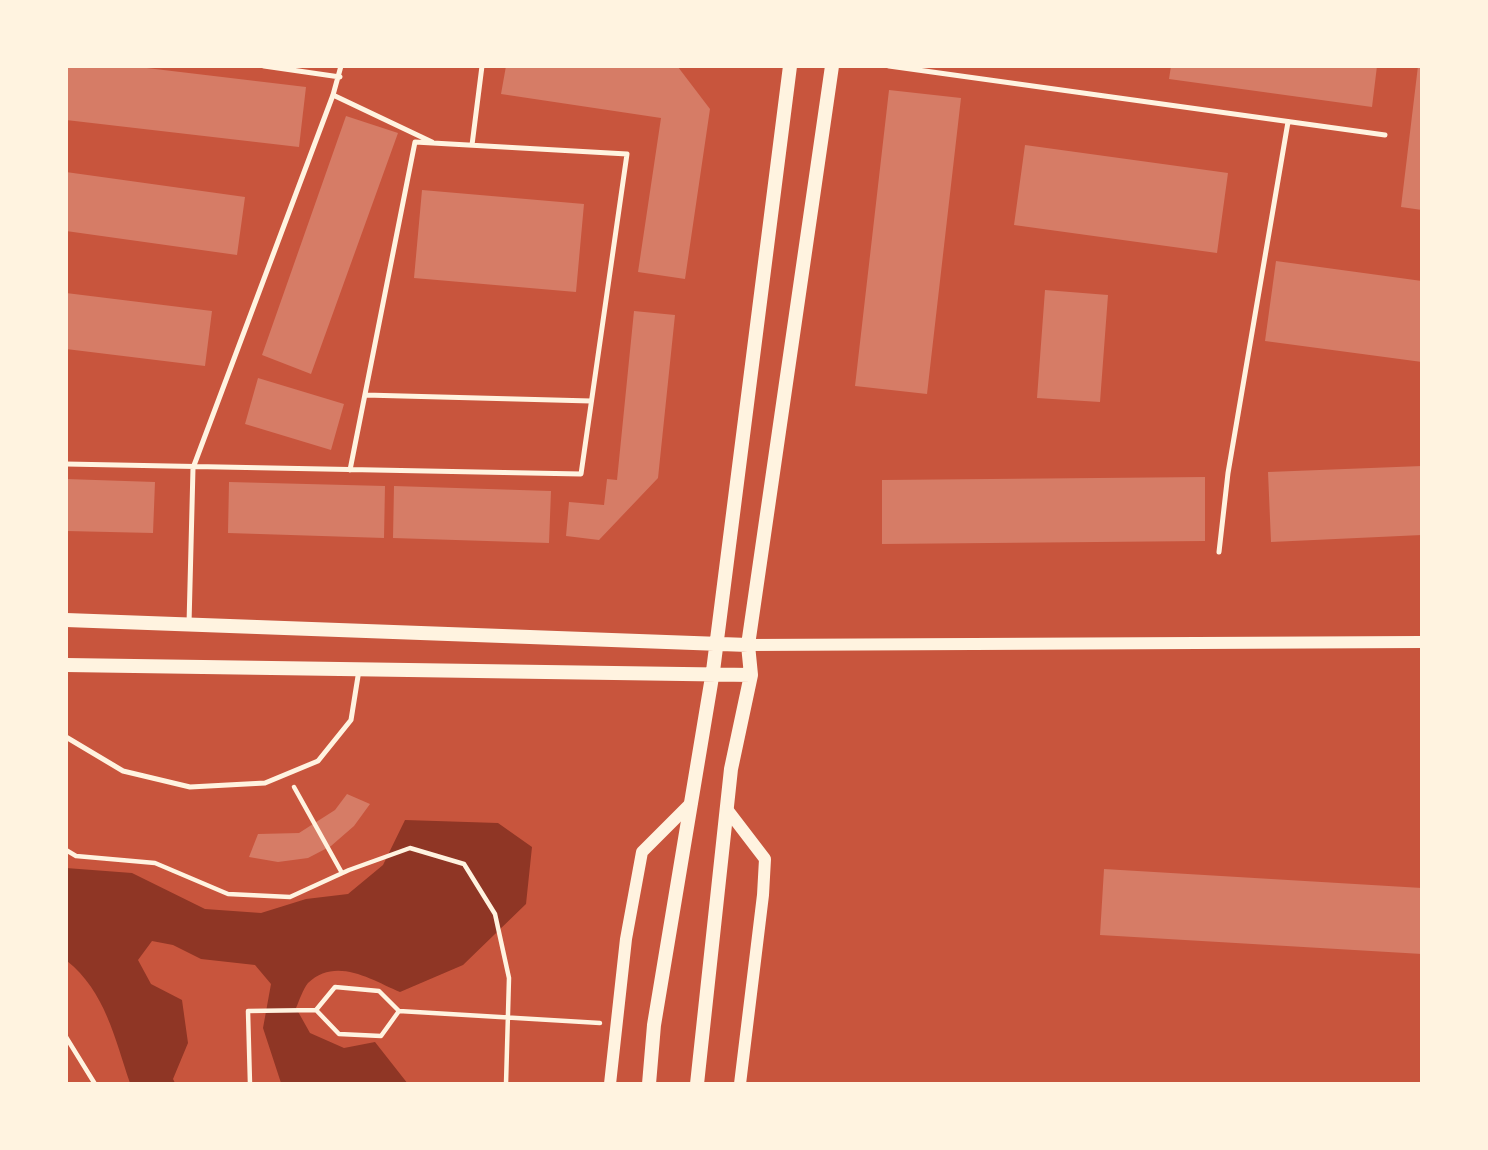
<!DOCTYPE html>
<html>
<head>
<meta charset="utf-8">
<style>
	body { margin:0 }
	#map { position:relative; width:1488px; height:1150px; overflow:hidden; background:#c8553d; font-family:"Varela Round",sans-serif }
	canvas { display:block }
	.frame { position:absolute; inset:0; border:68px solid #fff3e0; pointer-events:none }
</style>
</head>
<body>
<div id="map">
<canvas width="1488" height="1150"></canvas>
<div class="frame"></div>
</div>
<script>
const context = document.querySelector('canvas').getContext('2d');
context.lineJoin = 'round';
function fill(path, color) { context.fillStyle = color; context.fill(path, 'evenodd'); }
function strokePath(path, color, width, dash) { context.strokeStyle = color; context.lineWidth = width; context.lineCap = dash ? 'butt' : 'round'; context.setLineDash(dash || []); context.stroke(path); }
fill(new Path2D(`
	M 405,820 L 498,823 L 532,847 L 526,904 L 463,965 L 400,992 C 372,980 336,956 308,983 C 303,989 299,1001 296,1008 L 310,1033 L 344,1048 L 375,1042 L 408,1084 L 281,1083 L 263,1028 L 271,984 L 255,965 L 201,959 L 173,945 L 152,941 L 138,960 L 151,984 L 182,1000 L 188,1043 L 173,1079 L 175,1083 L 130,1083 C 115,1039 105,991 67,961 L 66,868 L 132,873 L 205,909 L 261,913 L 306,899 L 348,894 L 383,865 Z`), '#8f3625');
fill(new Path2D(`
	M 66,66 L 130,66 L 306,87 L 299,147 L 66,120 Z
	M 506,66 L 678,67 L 710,109 L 685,279 L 638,272 L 661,118 L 501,94 Z
	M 1171,66 L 1377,66 L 1372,107 L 1169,79 Z
	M 1418,66 L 1422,66 L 1422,210 L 1401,207 Z
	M 889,90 L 961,98 L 927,394 L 855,386 Z
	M 346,116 L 398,133 L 311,374 L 262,355 Z
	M 1025,145 L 1228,173 L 1217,253 L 1014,225 Z
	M 66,172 L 245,197 L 237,255 L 66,231 Z
	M 422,190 L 584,204 L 576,292 L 414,278 Z
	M 1276,261 L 1422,281 L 1422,362 L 1265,341 Z
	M 1045,290 L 1108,295 L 1100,402 L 1037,398 Z
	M 66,293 L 212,311 L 205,366 L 66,349 Z
	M 634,311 L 675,315 L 658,478 L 599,540 L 566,536 L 569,502 L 604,505 L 607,479 L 617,480 Z
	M 258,378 L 344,404 L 331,450 L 245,424 Z
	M 1422,466 L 1422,535 L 1271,542 L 1268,472 Z
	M 1205,477 L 1205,541 L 882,544 L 882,480 Z
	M 66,479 L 155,482 L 153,533 L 66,531 Z
	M 229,482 L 385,486 L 384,538 L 228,533 Z
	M 394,486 L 551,491 L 549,543 L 393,538 Z
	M 347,794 L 370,804 L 354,826 L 331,846 L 308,858 L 278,862 L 249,857 L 258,834 L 299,833 L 335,810 Z
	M 1104,869 L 1422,888 L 1422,954 L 1100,935 Z`), '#d67c66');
strokePath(new Path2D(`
	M 294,787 L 342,873
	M 66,850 L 76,856 L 155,863 L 228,894 L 290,897 L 349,870 L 410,848 L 464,864 L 495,914 L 509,978 L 506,1084
	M 316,1010 L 339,1034 L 381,1036 L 399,1011
	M 66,1037 L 95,1084
	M 250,1084 L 248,1011 L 316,1010 L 335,987 L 379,991 L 399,1011 L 600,1023`), '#fff3e0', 4.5);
strokePath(new Path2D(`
	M 264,66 L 340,77
	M 889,66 L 1385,135
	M 333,95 L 432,142
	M 472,145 L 482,66
	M 365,395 L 591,401
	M 66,464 L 581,474 L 627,154 L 415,142 L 350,470
	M 1219,552 L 1228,473 L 1288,122
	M 189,624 L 193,468 L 333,95 L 341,66
	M 66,737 L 123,771 L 190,787 L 265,783 L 318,761 L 351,720 L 359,670`), '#fff3e0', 5);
strokePath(new Path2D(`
	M 748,645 L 1422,642
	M 726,808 L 765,859 L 763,895 L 740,1084
	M 610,1084 L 626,939 L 642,852 L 692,802`), '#fff3e0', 12);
strokePath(new Path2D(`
	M 66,620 L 748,645
	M 66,665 L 751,675
	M 649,1084 L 654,1025 L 713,671 L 790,66
	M 697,1084 L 731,769 L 751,675 L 748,645 L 832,66`), '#fff3e0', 14);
</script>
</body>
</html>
